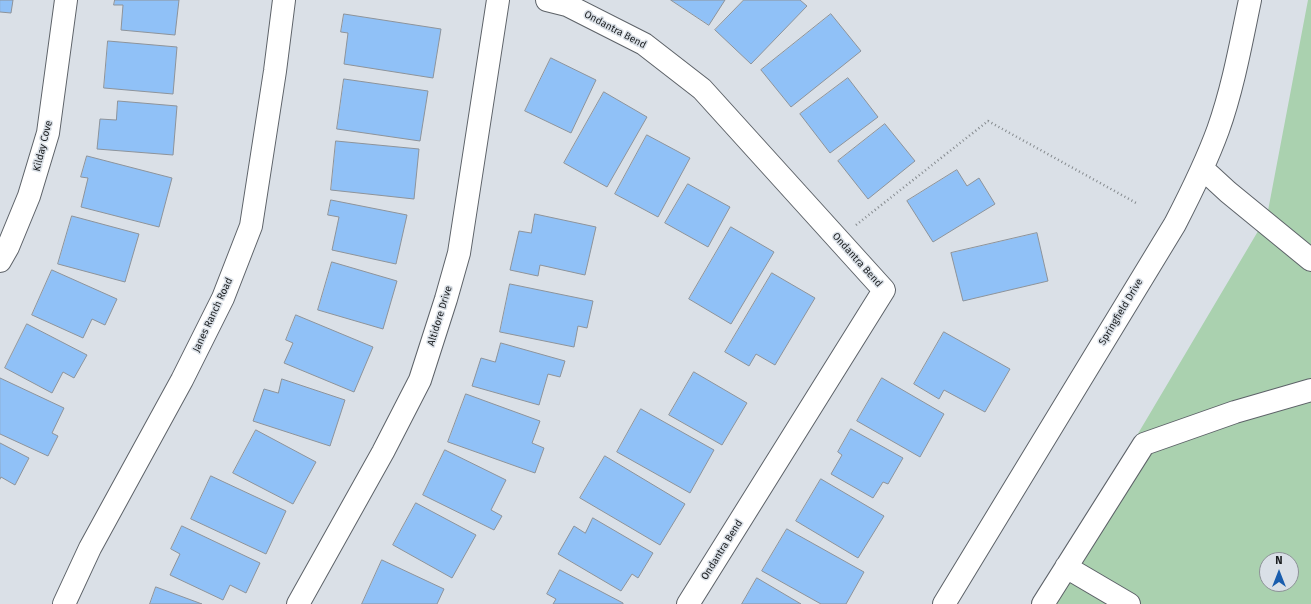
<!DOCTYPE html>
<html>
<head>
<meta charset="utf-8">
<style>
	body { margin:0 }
	#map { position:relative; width:1311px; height:604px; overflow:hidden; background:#dae0e7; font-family:"Fira Sans",sans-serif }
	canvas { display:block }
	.north { position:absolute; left:1259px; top:552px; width:40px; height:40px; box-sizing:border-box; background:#dae0e7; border:1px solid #8d9297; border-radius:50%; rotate:0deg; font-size:11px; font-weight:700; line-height:16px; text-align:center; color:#1a1d1f }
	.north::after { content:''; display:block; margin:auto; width:14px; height:18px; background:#195dad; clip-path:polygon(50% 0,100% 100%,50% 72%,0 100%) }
</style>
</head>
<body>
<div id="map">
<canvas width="1311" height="604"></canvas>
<div class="north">N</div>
</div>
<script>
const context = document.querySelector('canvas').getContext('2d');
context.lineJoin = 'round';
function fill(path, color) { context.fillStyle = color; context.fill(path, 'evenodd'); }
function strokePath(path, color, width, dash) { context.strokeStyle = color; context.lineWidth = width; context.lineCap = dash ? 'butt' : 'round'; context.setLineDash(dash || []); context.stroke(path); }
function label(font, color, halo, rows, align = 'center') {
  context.font = font + ' "Fira Sans",sans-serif'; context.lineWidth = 3; context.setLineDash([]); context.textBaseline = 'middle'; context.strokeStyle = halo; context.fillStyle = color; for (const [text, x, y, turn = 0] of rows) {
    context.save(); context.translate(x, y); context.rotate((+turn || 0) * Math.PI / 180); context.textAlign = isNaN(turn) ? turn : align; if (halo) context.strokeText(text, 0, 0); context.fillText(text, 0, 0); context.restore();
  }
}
fill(new Path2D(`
	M 1308,0 L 1311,0 L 1311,604 L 1037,604 L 1267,216 ZM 1267,560 L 1291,560 L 1291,584 L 1267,584 Z`), '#aad1af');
const building = new Path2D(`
	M 0,0 L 13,0 L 11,13 L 0,12 Z
	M 115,0 L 179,0 L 175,35 L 121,30 L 123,5 L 114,5 Z
	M 671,0 L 725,0 L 709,25 Z
	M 744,0 L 800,0 L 807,6 L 751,64 L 715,30 Z
	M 344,14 L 441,29 L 433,78 L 344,64 L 348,33 L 341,32 Z
	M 831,14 L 861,51 L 791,107 L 761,70 Z
	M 108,41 L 177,47 L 173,94 L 104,88 Z
	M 551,58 L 596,80 L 571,133 L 525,111 Z
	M 848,78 L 878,117 L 830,153 L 800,114 Z
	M 344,79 L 428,91 L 420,141 L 337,129 Z
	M 604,92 L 647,117 L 607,187 L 564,163 Z
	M 118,101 L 177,106 L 173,155 L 97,149 L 100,119 L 116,120 Z
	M 885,124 L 915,161 L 868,199 L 838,161 Z
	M 647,135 L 690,158 L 658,217 L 615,194 Z
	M 336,141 L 419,149 L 414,199 L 331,190 Z
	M 87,156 L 172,178 L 159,227 L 81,207 L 88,178 L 81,177 Z
	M 957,170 L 967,186 L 979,178 L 995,204 L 933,242 L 907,201 Z
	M 688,184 L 730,207 L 708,247 L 665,223 Z
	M 331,200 L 407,215 L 396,264 L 332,250 L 339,217 L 328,215 Z
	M 535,214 L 596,227 L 585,275 L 540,265 L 538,276 L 510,270 L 519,231 L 531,233 Z
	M 72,216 L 139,234 L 125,282 L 58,264 Z
	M 731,227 L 774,252 L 731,324 L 689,299 Z
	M 1037,233 L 1048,281 L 963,301 L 951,253 Z
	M 332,262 L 397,281 L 383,329 L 318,310 Z
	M 52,270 L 117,299 L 105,325 L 92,319 L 83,338 L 32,315 Z
	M 772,273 L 815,298 L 775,365 L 756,354 L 749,366 L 725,352 Z
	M 510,284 L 593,301 L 587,328 L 578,326 L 574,347 L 500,332 Z
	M 296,315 L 373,347 L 354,392 L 284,363 L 293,343 L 286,340 Z
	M 27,324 L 87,355 L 74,378 L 63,372 L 52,393 L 5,368 Z
	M 944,332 L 1010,369 L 985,412 L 944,390 L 939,399 L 914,384 Z
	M 501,343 L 565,361 L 560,377 L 548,374 L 539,405 L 472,386 L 481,358 L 495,362 Z
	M 694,372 L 747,403 L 722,445 L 669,415 Z
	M 0,378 L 64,408 L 52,433 L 58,436 L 48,456 L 0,434 Z
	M 882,378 L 944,414 L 920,457 L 857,421 Z
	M 282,379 L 345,400 L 330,446 L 253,421 L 264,389 L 278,393 Z
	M 466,394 L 540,421 L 532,443 L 544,448 L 535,473 L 448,442 Z
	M 641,409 L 714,450 L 690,493 L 617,452 Z
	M 851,429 L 903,458 L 888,484 L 883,482 L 873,498 L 831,474 L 842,455 L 838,452 Z
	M 256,430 L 316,462 L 293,504 L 233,473 Z
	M 0,443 L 29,458 L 15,485 L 1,477 L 0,479 Z
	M 445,450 L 506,480 L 491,510 L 502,516 L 494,530 L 423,495 Z
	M 605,456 L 685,504 L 660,545 L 580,498 Z
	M 211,476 L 286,511 L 266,554 L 191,519 Z
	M 821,479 L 884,516 L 858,558 L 796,521 Z
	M 416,503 L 476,535 L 452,578 L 393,545 Z
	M 593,518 L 653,553 L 638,578 L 632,574 L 621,591 L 558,554 L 574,526 L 585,533 Z
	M 182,526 L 260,563 L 246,593 L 230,585 L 223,600 L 170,575 L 180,554 L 171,549 Z
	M 787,529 L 864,572 L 846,604 L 821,604 L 762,571 Z
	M 382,560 L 444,589 L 437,604 L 362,604 Z
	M 560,570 L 623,603 L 623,604 L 553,604 L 556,599 L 547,594 Z
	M 757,578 L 801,604 L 742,604 Z
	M 156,587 L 202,604 L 150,604 Z`);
fill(building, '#90c1f7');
strokePath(building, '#8d939a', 1);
const minor = new Path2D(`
	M 547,0 L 567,5 L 644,44 L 702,89 L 884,290 L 688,604
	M 1203,169 L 1228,192 L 1311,260
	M 0,261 L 8,247 L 29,196 L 48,133 L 66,0
	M 1066,567 L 1129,604
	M 64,604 L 90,548 L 182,380 L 223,298 L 251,226 L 275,71 L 284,0
	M 298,604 L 383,452 L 420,380 L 446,299 L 459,253 L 498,0
	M 944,604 L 1175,224 C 1191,193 1206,163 1218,130 C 1233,88 1241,43 1250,0
	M 1043,604 L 1144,444 L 1235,412 L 1311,390`);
strokePath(minor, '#5d6268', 24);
strokePath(new Path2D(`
	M 856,225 L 988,121 L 1138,204`), '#858a8e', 2.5, [1, 3]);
strokePath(minor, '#fff', 22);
label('10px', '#1a1d1f', '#dae0e7', [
	["Ondantra Bend",615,30,28],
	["Kilday Cove",43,146,-76],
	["Ondantra Bend",857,260,48],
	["Springfield Drive",1121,312,-59],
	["Janes Ranch Road",213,315,-65],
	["Altidore Drive",440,316,-73],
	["Ondantra Bend",722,550,-58]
]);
</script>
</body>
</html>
